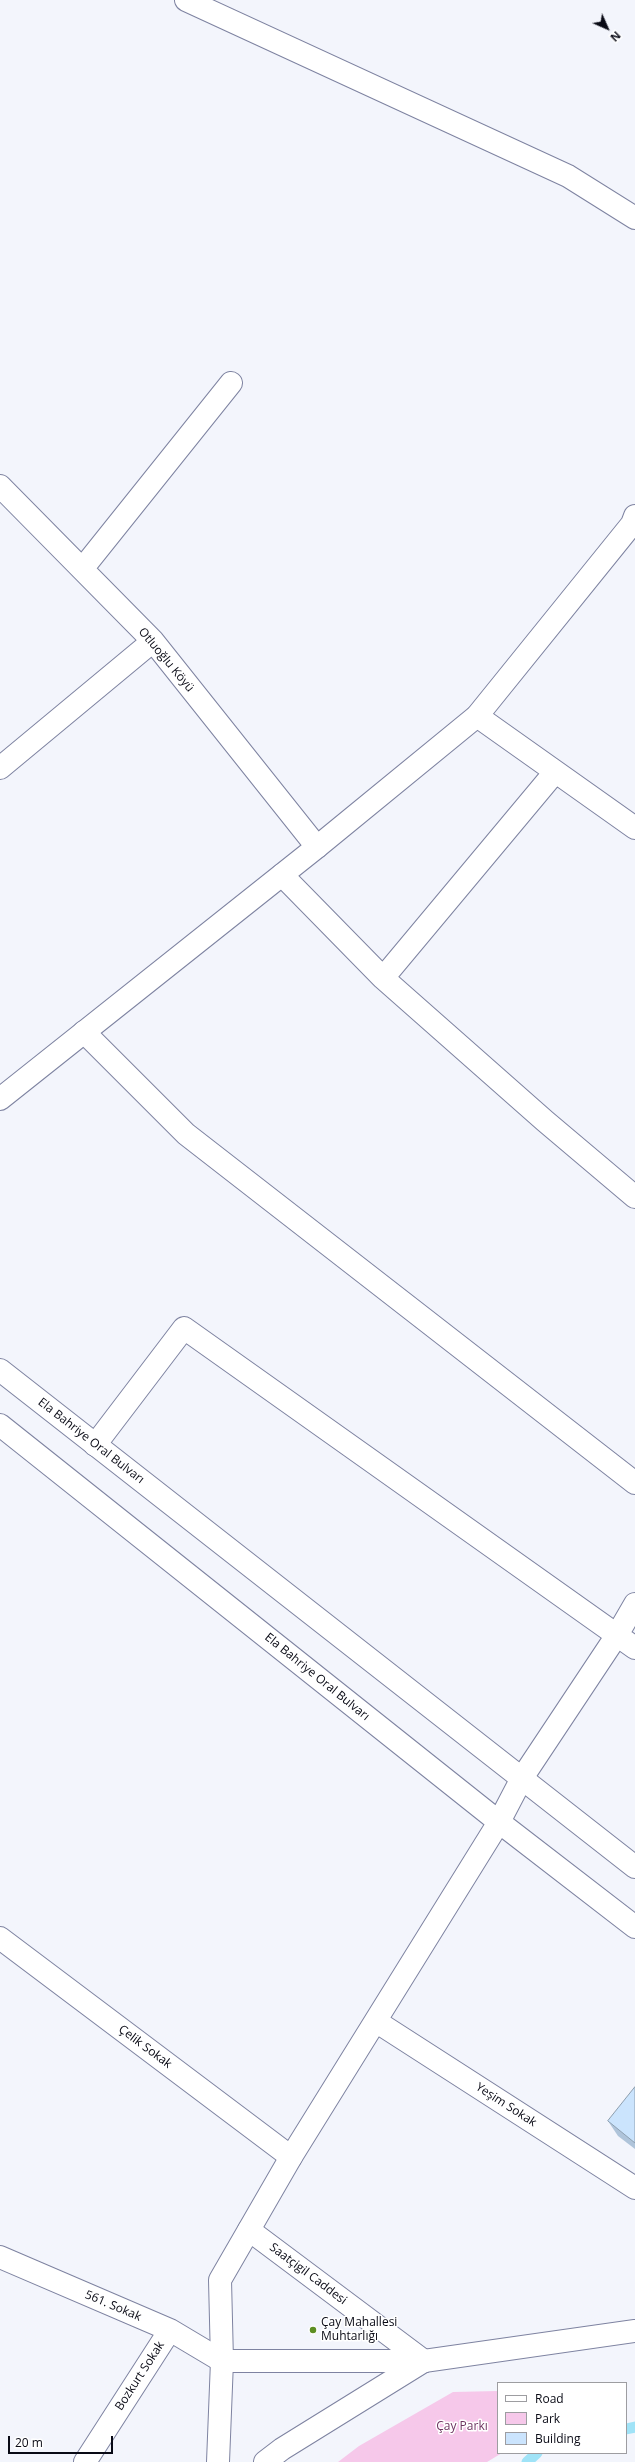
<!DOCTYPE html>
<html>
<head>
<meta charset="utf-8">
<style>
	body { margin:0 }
	#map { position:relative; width:635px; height:2462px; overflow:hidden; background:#f3f5fc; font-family:"Open Sans",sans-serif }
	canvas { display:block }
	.legend { position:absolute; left:497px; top:2382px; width:130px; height:72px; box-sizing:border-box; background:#fff; border:1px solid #9d9da1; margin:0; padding:5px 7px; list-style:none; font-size:12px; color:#090a15 }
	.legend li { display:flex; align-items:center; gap:8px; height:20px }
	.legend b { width:20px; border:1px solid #9d9da1 }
	.north { position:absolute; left:587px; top:8px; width:40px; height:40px; -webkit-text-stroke:3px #fff; paint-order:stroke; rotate:135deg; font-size:11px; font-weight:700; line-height:16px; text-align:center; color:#090a15 }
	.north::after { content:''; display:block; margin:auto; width:14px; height:18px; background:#090a15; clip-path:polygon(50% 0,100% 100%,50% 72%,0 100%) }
	.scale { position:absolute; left:8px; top:2436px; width:105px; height:18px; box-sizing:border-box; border:2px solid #090a15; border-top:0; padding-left:5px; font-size:12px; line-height:14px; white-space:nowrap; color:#090a15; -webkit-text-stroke:3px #fff; paint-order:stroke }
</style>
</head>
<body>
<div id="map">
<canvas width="635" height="2462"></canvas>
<ul class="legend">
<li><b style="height:5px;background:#fff"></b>Road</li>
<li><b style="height:11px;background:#f6c8ea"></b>Park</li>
<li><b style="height:11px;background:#cbe4fd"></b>Building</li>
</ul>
<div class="north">N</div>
<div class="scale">20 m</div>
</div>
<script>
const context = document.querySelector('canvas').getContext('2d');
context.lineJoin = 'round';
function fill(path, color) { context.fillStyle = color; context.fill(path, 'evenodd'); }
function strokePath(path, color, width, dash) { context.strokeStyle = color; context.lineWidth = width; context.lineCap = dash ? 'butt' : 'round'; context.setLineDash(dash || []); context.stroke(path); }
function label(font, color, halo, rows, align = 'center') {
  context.font = font + ' "Open Sans",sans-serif'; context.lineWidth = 3; context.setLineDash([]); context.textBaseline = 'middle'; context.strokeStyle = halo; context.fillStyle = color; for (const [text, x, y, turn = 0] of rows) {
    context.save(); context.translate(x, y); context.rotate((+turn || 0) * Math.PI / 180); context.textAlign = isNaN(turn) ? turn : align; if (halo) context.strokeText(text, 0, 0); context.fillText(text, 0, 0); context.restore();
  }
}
fill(new Path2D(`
	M 498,2391 L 498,2453 L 502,2453 L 487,2462 L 338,2462 L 359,2446 L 453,2392 Z`), '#f6c8ea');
strokePath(new Path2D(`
	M 626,2429 L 635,2427
	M 527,2462 L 537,2453`), '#a0e3f7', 11);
const pedestrian = new Path2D(`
	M 222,2361 L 424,2361`);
const minor = new Path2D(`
	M 186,0 L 568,176 L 635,218
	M 0,486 L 153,641 L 317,847
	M 83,568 L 231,383
	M 477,716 L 635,828
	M 0,768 L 153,641
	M 282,875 L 383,978 L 545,1121 L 635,1197
	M 383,978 L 555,772
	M 84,1032 L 186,1134 L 635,1483
	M 95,1445 L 184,1328 L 635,1648
	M 522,1778 L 617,1635 L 635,1604
	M 0,1938 L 291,2157
	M 377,2022 L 635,2188
	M 249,2230 L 424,2361
	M 0,2257 L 170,2330 L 222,2361
	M 85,2462 L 170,2330`);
const tertiary = new Path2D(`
	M 0,1099 L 317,847 L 477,716 L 632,524 L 635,516
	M 424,2361 L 635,2331`);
const secondary = new Path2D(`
	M 0,1370 L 635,1867
	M 0,1425 L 499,1822 L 635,1927
	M 218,2462 L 222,2361 L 220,2280 L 291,2157 L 499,1822 L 522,1778
	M 265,2462 L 282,2449 L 424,2361`);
strokePath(pedestrian, '#7e83a1', 24);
strokePath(minor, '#7e83a1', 24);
strokePath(tertiary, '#7e83a1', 24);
strokePath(secondary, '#7e83a1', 24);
strokePath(pedestrian, '#fff', 22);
strokePath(minor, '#fff', 22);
strokePath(tertiary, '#fff', 22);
strokePath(secondary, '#fff', 22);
fill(new Path2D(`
	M 635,2087 L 635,2149 L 618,2136 L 608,2121 Z`), '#afc4da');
const building = new Path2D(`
	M 635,2087 L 635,2143 L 608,2121 Z`);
fill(building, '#cbe4fd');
strokePath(building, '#8ea0b1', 1);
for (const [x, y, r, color] of [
	[313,2330,4,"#5d8e23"]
]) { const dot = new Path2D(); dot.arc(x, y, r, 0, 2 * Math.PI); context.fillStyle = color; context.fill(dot); strokePath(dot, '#fff', 1.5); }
label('12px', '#090a15', '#fff', [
	["Otluoğlu Köyü",166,660,50],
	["Ela Bahriye Oral Bulvarı",91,1441,38],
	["Ela Bahriye Oral Bulvarı",317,1677,39],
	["Çelik Sokak",145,2047,37],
	["Yeşim Sokak",506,2105,33],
	["Saatçigil Caddesi",308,2274,37],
	["561. Sokak",113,2306,23],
	["Bozkurt Sokak",140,2376,-57]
]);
label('12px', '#090a15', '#fff', [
	["Çay Mahallesi",321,2323],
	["Muhtarlığı",321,2337]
], 'left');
label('12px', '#6e3461', '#fff', [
	["Çay Parkı",462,2427]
]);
</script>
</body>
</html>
